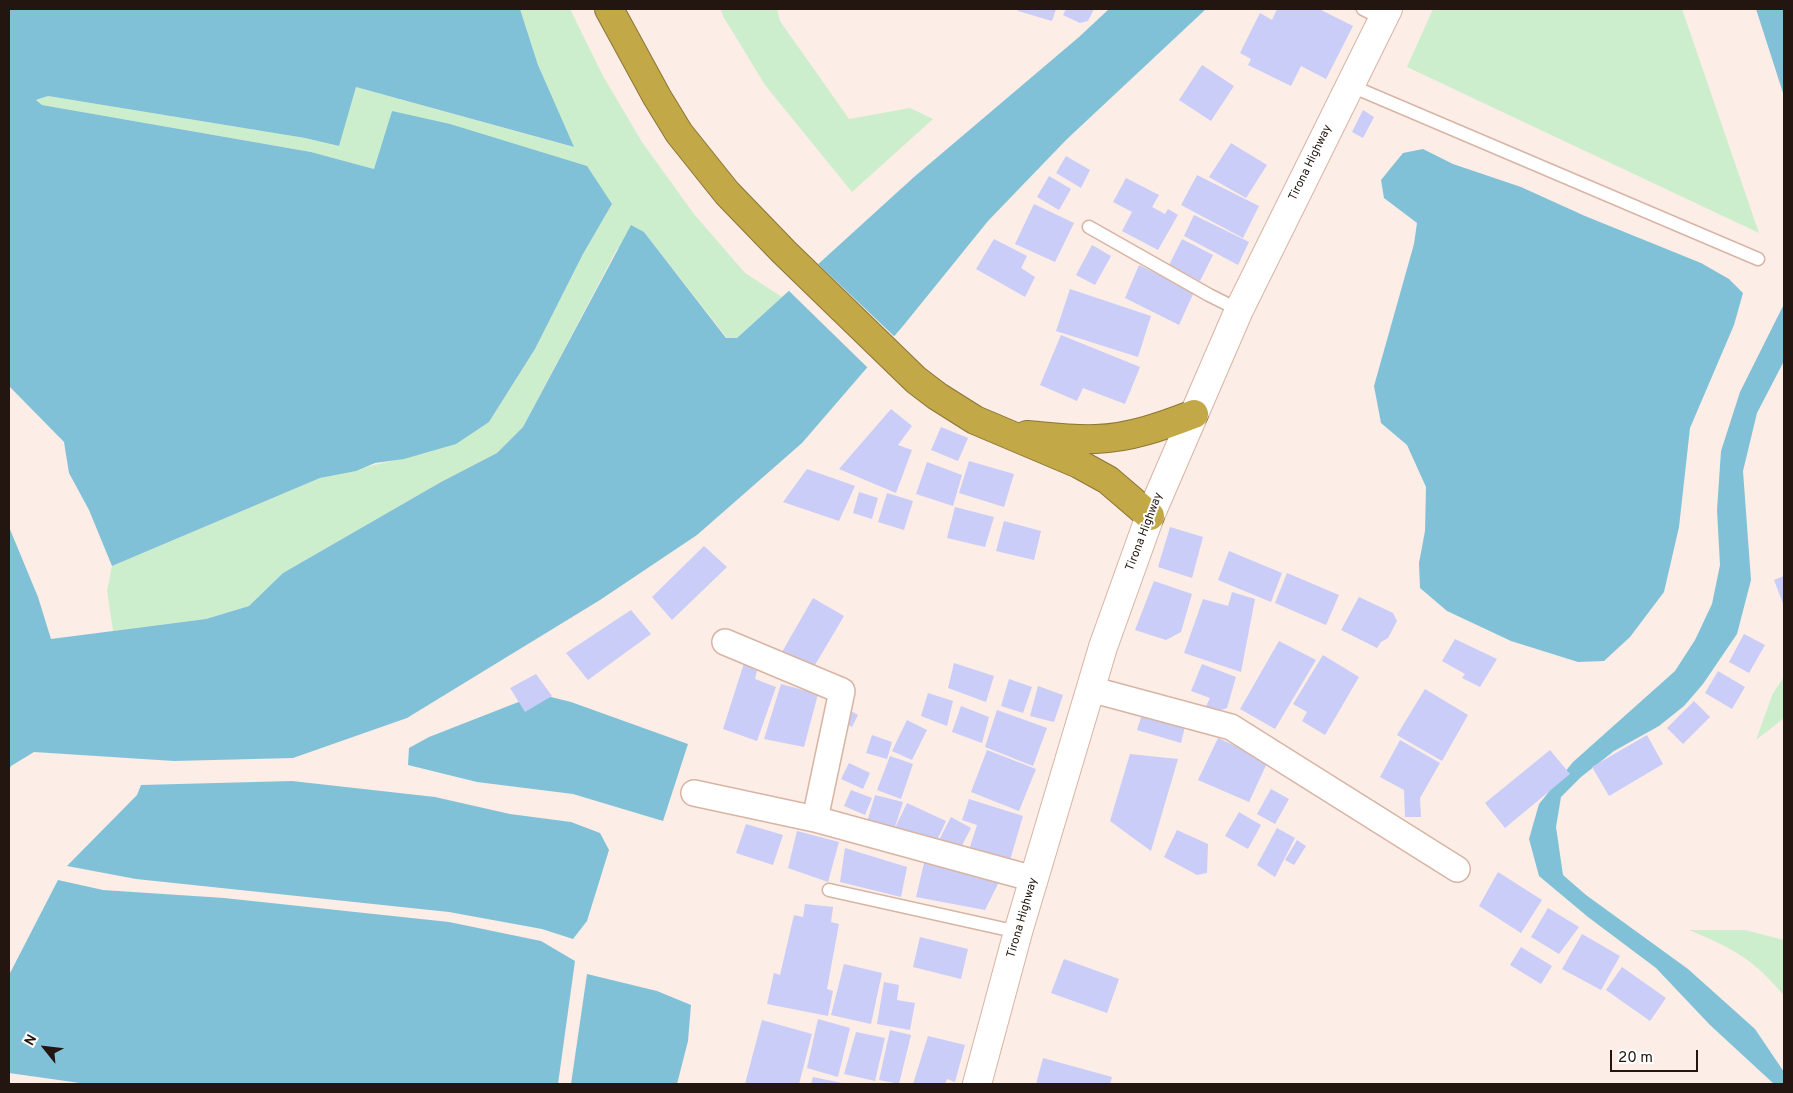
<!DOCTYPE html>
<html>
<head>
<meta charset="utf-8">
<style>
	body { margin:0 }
	#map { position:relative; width:1793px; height:1093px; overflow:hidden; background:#fcede6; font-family:Overpass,sans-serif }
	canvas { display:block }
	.frame { position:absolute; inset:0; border:10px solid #231610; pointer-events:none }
	.north { position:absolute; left:20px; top:1023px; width:50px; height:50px; -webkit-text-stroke:4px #fff; paint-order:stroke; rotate:299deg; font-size:14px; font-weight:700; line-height:20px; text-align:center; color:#231610 }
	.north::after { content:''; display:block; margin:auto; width:18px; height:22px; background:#231610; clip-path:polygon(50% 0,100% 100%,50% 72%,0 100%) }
	.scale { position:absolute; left:1610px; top:1050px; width:88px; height:22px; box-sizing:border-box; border:2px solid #231610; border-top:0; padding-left:6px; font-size:15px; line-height:18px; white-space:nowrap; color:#231610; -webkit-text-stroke:4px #fff; paint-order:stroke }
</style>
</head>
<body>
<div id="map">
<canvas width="1793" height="1093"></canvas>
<div class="frame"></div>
<div class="north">N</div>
<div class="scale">20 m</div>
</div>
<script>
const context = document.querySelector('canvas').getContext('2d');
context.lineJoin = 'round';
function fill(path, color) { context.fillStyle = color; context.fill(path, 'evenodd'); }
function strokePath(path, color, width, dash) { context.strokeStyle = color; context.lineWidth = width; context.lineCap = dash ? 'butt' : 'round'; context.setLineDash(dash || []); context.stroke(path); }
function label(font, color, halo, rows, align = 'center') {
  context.font = font + ' Overpass,sans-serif'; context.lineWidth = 4; context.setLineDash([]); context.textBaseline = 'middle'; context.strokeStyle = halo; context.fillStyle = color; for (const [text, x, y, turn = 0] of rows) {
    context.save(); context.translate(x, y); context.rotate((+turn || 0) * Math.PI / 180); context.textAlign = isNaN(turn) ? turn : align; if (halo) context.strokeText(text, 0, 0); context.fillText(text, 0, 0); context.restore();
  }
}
fill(new Path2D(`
	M 520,9 L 570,9 L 603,76 L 642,142 L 694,214 L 745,273 L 782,297 L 737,338 L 727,338 L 644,232 L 617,249 L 523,427 L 497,453 L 441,482 L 283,573 L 249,606 L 206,619 L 113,631 L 107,591 L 112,566 L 320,478 L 429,452 L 489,422 L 535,349 L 583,254 L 612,204 L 392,111 L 374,169 L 311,152 L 42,105 L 36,100 L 48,96 L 305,138 L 338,146 L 356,87 L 573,147 L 538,65 Z
	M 721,9 L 777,9 L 780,21 L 849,119 L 910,108 L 933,119 L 852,192 L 765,85 L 723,16 Z
	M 1433,9 L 1682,9 L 1759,233 L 1407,67 Z
	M 1784,677 L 1784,718 L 1756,740 L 1773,693 Z
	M 1689,930 L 1745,930 L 1784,940 L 1784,996 C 1754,959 1732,948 1689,930 Z`), '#cdeecc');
fill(new Path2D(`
	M 9,9 L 520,9 L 538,65 L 574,147 L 356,87 L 339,146 L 305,138 L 48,96 L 36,100 L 42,105 L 311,152 L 374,169 L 392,111 L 450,124 L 587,166 L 612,204 L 583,254 L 535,349 L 489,422 L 456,444 L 404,459 L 375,463 L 356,471 L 320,478 L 112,566 L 89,510 L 69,473 L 64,442 L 9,386 Z
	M 1109,9 L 1206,9 L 1066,140 L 988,221 L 903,326 L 802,443 L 697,535 L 600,600 L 407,718 L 293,758 L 174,761 L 34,752 L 11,766 L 9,770 L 9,527 L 38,597 L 51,639 L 206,619 L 249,606 L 283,573 L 441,482 L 497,453 L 523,427 L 631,225 L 644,232 L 726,338 L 737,338 L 914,177 L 1079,37 Z
	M 1756,9 L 1784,9 L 1784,96 Z
	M 1423,149 L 1453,164 L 1521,187 L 1585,216 L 1701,263 L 1729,279 L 1743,293 L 1734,325 L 1690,428 L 1679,527 L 1664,592 L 1630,637 L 1604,661 L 1578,662 L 1511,641 L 1447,611 L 1420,588 L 1419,563 L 1425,531 L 1426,487 L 1407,445 L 1381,423 L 1374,386 L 1414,244 L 1417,223 L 1384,198 L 1381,180 L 1403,153 Z
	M 1784,304 L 1784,361 L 1757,413 L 1743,471 L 1751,580 L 1737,634 L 1703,684 L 1684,706 L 1659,726 L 1614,751 L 1581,777 L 1561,797 L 1556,827 L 1563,875 L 1586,895 L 1688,969 L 1755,1029 L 1784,1072 L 1784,1084 L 1774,1084 L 1710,1025 L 1656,968 L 1588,917 L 1539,876 L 1529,839 L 1539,804 L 1573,762 L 1675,671 L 1695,640 L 1712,604 L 1720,565 L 1717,510 L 1721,451 L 1740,392 Z
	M 539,694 L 571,702 L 688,744 L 663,821 L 573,794 L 477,782 L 408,765 L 409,748 L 429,737 Z
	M 292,781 L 435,797 L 510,814 L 571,822 L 600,833 L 609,850 L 587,921 L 573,939 L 542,929 L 449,912 L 136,879 L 67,866 L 137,795 L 141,785 Z
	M 58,880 L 103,890 L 224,898 L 449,922 L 541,941 L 575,961 L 558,1084 L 87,1084 L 9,1073 L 9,975 Z
	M 587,974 L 657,991 L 691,1005 L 688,1041 L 677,1084 L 571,1084 Z`), '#80c1d8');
fill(new Path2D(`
	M 816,262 L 896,338 L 869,369 L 787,289 Z`), '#fcede6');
fill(new Path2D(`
	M 1018,9 L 1056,9 L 1052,21 L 1018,11 Z
	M 1066,9 L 1094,9 L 1088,21 L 1080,23 L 1063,15 Z
	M 1277,9 L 1319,9 L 1353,26 L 1326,79 L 1301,66 L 1291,86 L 1248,65 L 1251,59 L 1240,53 L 1260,13 L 1272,20 Z
	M 1202,65 L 1234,86 L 1211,121 L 1179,100 Z
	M 1363,110 L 1374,117 L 1363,138 L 1352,132 Z
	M 1231,143 L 1267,165 L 1246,198 L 1209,177 Z
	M 1066,156 L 1090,170 L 1081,188 L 1056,173 Z
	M 1197,175 L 1259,206 L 1243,238 L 1181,205 Z
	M 1049,176 L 1071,189 L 1059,210 L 1037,197 Z
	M 1126,178 L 1159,195 L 1152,207 L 1165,214 L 1168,209 L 1178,215 L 1158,250 L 1122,231 L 1132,212 L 1113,202 Z
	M 1034,204 L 1074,223 L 1055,262 L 1015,244 Z
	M 1194,215 L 1249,242 L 1238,265 L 1184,236 Z
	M 994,239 L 1027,256 L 1021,268 L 1035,277 L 1025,297 L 976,269 Z
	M 1182,239 L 1213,255 L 1200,281 L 1169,265 Z
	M 1092,245 L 1111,256 L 1095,285 L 1076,275 Z
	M 1139,265 L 1194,292 L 1179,325 L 1125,298 Z
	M 1070,289 L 1151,316 L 1138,357 L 1056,331 Z
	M 1061,335 L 1140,367 L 1125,404 L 1083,388 L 1077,401 L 1040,385 Z
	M 891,409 L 912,426 L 898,445 L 912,450 L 896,493 L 839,469 Z
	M 941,427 L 968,438 L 958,461 L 931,450 Z
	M 969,461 L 1014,474 L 1004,507 L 959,493 Z
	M 927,462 L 962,475 L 953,506 L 916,494 Z
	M 807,469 L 855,486 L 839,521 L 783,502 Z
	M 859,492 L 878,498 L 872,519 L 853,513 Z
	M 887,493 L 913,501 L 904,530 L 878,522 Z
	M 955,507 L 994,517 L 985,547 L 947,538 Z
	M 1004,521 L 1041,531 L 1034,560 L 996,551 Z
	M 1170,527 L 1203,537 L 1192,578 L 1158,567 Z
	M 704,546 L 727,567 L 672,620 L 652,597 Z
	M 1229,551 L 1282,573 L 1271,602 L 1218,580 Z
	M 1287,573 L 1339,595 L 1326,625 L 1275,603 Z
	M 1784,576 L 1784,606 L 1774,580 Z
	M 1154,581 L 1192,594 L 1181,632 L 1166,640 L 1135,630 Z
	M 1232,592 L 1255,599 L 1241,672 L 1184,653 L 1203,599 L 1228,606 Z
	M 1359,597 L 1393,613 L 1397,621 L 1388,638 L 1381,642 L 1377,648 L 1341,630 Z
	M 813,598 L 844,616 L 812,670 L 782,652 Z
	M 631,610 L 651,634 L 588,680 L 566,653 Z
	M 1744,634 L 1765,645 L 1749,673 L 1729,662 Z
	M 1455,639 L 1497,659 L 1480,687 L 1462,678 L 1465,674 L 1442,661 Z
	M 1279,641 L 1316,660 L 1275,729 L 1240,709 Z
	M 1323,655 L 1359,677 L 1325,735 L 1302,721 L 1307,712 L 1293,704 Z
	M 744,663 L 758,666 L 755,679 L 776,687 L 757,741 L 723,729 Z
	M 954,663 L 994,676 L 986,702 L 948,688 Z
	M 1202,664 L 1236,677 L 1227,708 L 1215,712 L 1205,708 L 1210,698 L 1191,691 Z
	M 1718,671 L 1745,687 L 1732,709 L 1705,693 Z
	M 536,674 L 552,696 L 525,712 L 510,688 Z
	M 1009,679 L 1032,687 L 1023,713 L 1001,706 Z
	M 781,684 L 818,694 L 804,747 L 764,739 Z
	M 1038,686 L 1063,695 L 1054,722 L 1030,716 Z
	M 1425,689 L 1468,715 L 1442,761 L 1397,735 Z
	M 928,693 L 953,701 L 947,726 L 921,716 Z
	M 1694,701 L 1710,717 L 1683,744 L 1667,728 Z
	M 961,706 L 989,717 L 982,743 L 952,732 Z
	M 997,710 L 1047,728 L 1033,766 L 985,747 Z
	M 851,711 L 858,715 L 852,727 L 845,723 Z
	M 1143,711 L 1186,722 L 1181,743 L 1137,730 Z
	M 907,720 L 927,730 L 912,760 L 892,751 Z
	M 872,735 L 892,742 L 887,759 L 866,753 Z
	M 1647,735 L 1663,764 L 1609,796 L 1592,767 Z
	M 1218,738 L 1268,761 L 1249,802 L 1198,780 Z
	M 1400,740 L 1440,763 L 1420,798 L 1421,817 L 1405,817 L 1404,790 L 1380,777 Z
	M 987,750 L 1036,769 L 1019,811 L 971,792 Z
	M 1550,750 L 1570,774 L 1505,828 L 1485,803 Z
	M 1130,754 L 1178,759 L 1151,851 L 1110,821 Z
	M 890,756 L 913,764 L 901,799 L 877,790 Z
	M 849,763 L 870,773 L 863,789 L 841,779 Z
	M 1271,789 L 1289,799 L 1275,824 L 1257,814 Z
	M 851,790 L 872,798 L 865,815 L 844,806 Z
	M 875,795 L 903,802 L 894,830 L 867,822 Z
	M 969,799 L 1023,816 L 1008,867 L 968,853 L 977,825 L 962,820 Z
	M 907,803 L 946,821 L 933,849 L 894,830 Z
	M 1239,812 L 1261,825 L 1248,849 L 1225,836 Z
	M 951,817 L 971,828 L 959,851 L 939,840 Z
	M 746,824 L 783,835 L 773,865 L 736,853 Z
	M 1277,828 L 1295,838 L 1275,877 L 1257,865 Z
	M 1177,830 L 1208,844 L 1207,873 L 1197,875 L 1164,857 Z
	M 797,831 L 839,842 L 828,882 L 788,868 Z
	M 1297,840 L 1306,846 L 1294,865 L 1285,860 Z
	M 845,848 L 907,867 L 901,897 L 840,882 Z
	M 925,859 L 1000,880 L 985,910 L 916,897 Z
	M 1498,872 L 1542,900 L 1521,933 L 1479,906 Z
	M 805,904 L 833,907 L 831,922 L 839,924 L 827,989 L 833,991 L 828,1016 L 767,1004 L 774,973 L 780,975 L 794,915 L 803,917 Z
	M 1548,908 L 1579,927 L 1559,954 L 1531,937 Z
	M 1582,934 L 1620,956 L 1601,990 L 1562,969 Z
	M 920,937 L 968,949 L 961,979 L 913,967 Z
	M 1521,947 L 1552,966 L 1541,984 L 1510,965 Z
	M 1064,959 L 1119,979 L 1107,1013 L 1051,993 Z
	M 844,964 L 882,973 L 871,1024 L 831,1015 Z
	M 1622,967 L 1666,998 L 1650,1021 L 1606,990 Z
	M 884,982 L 899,985 L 897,1000 L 915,1003 L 910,1030 L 877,1024 Z
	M 818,1019 L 850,1028 L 838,1077 L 807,1068 Z
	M 762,1020 L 812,1034 L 799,1084 L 745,1084 Z
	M 890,1030 L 911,1035 L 899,1084 L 879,1080 Z
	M 856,1032 L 885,1038 L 875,1081 L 844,1074 Z
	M 928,1036 L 965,1045 L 955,1082 L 947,1079 L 945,1084 L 913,1084 Z
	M 1043,1058 L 1112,1077 L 1110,1084 L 1036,1084 Z
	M 813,1077 L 842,1083 L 842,1084 L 811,1084 Z`), '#c9cdf8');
const lane = new Path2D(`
	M 1363,9 L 1383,19
	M 1349,85 L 1758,259
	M 1089,227 L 1209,295 L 1239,310
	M 829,890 L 1018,932`);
const street = new Path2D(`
	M 725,642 L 842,691 L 815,819 L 1034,879
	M 1090,689 L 1231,727 L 1457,869
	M 694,793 L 815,819`);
const secondary = new Path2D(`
	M 977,1084 L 1018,932 L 1103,647 L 1150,516 L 1239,310 L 1388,9`);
const highway = new Path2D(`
	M 609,9 L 657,97 L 679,133 L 727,193 L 784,252 L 916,380 L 937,396 L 975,420 L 1079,464 L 1108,480 L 1150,516
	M 1027,435 C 1050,437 1074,440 1096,439 C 1130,438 1163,426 1194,414`);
strokePath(lane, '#d8b4a4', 15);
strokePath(street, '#d8b4a4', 28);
strokePath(secondary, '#d8b4a4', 30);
strokePath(highway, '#8b7534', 30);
strokePath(lane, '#fff', 12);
strokePath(street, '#fff', 25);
strokePath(secondary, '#fff', 28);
strokePath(highway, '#c3a848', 28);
label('12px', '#231610', '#fff', [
	["Tirona Highway",1311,163,-64],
	["Tirona Highway",1145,532,-69],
	["Tirona Highway",1023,918,-74]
]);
</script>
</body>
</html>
